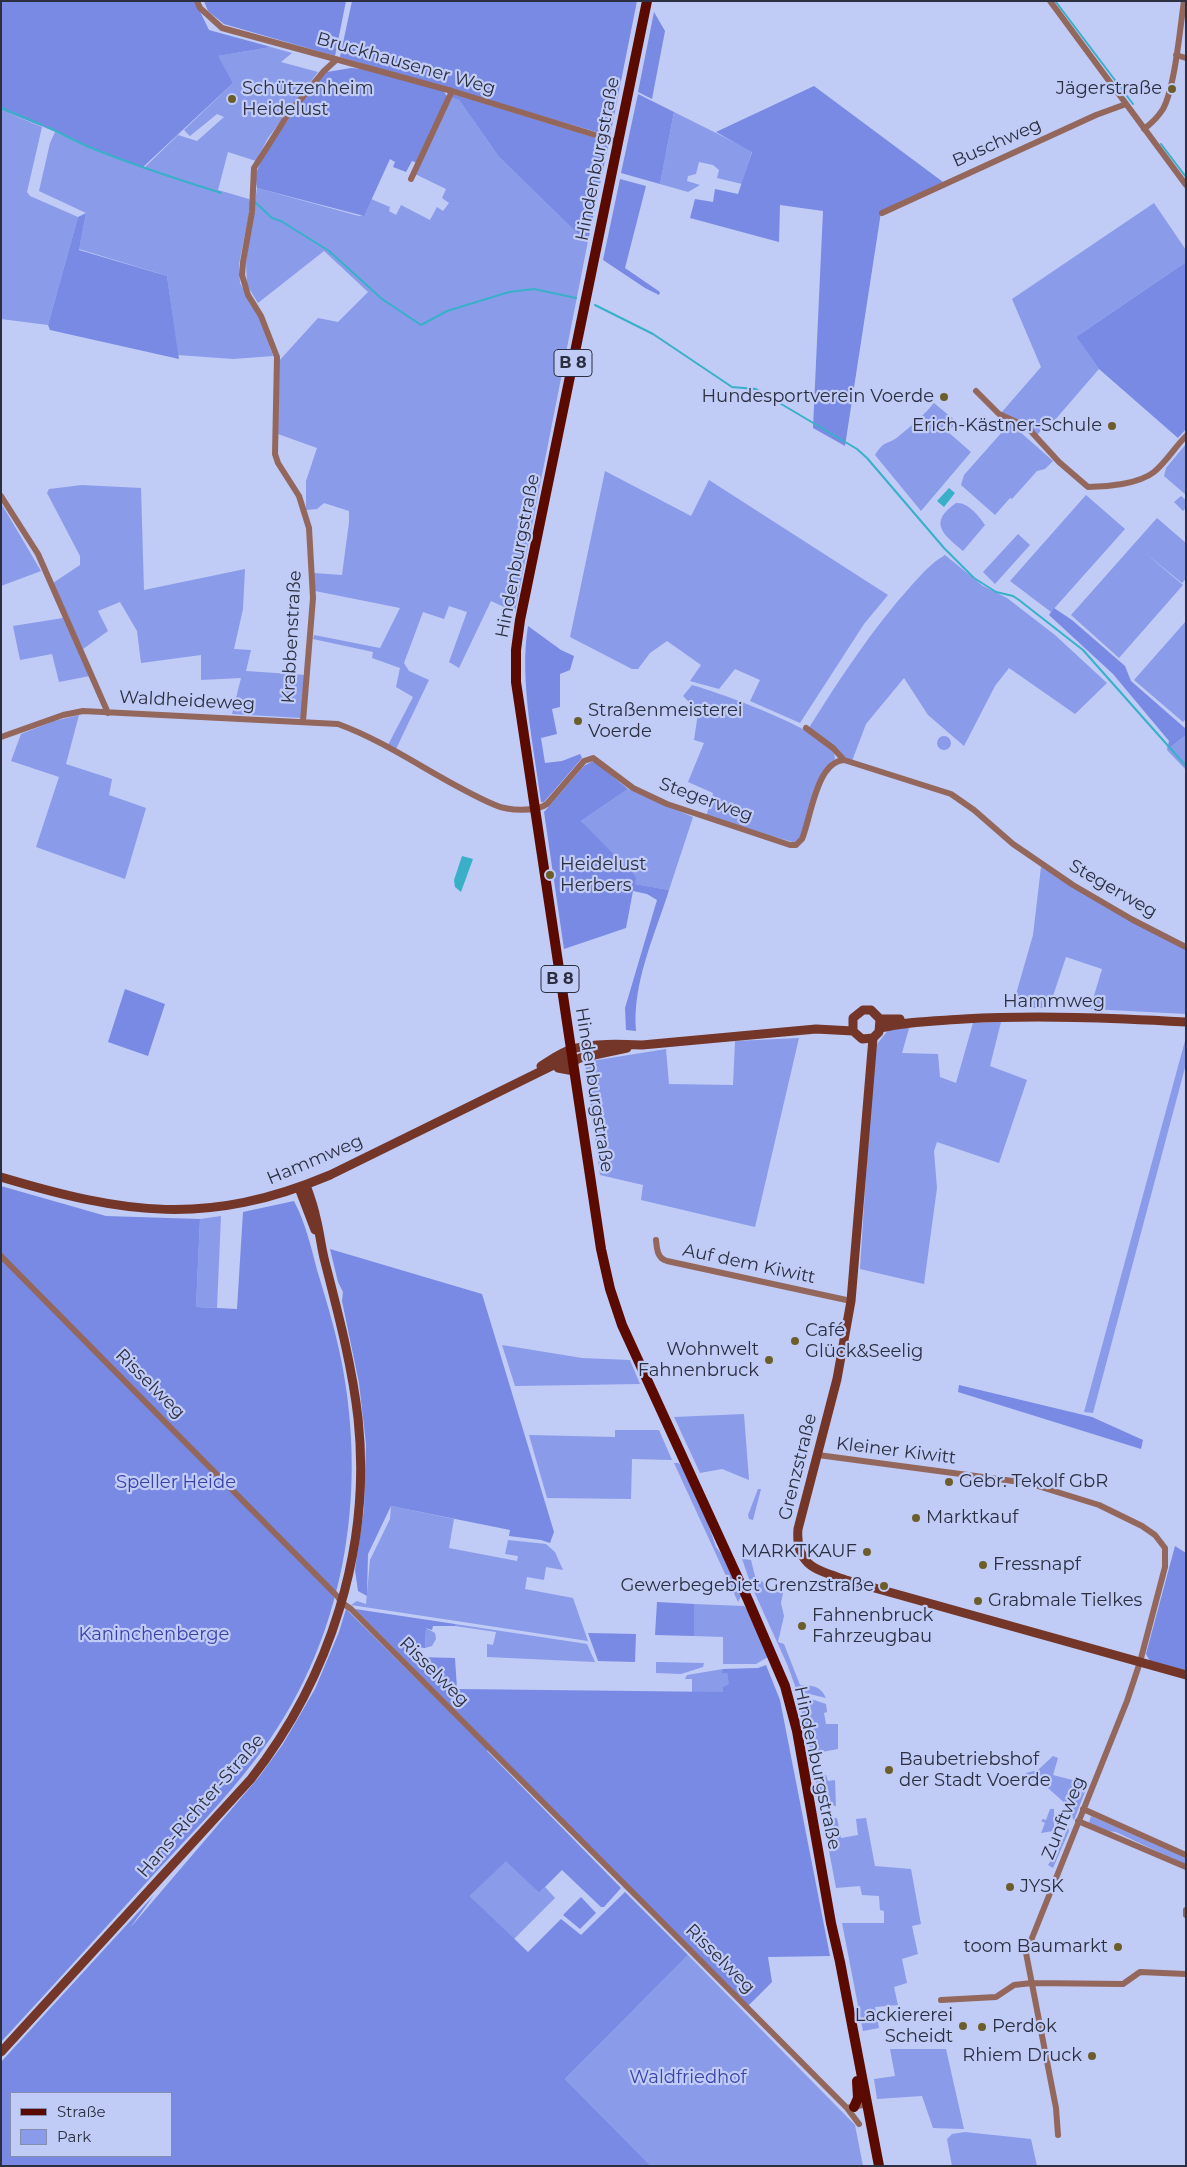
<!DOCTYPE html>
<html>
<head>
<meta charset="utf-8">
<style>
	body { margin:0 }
	#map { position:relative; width:1187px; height:2167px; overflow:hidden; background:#c0cbf6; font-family:Montserrat,sans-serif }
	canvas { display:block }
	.frame { position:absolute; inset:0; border:2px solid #2b2f40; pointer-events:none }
	.legend { position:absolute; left:10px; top:2092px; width:162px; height:65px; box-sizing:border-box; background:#c0cbf6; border:1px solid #848dad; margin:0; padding:6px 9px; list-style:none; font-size:15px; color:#2b2f40 }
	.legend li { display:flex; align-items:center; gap:10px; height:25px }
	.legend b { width:25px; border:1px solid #848dad }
</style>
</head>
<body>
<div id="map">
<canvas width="1187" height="2167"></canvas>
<div class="frame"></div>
<ul class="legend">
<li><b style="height:6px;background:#5b0a00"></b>Straße</li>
<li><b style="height:14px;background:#8a9bea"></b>Park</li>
</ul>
</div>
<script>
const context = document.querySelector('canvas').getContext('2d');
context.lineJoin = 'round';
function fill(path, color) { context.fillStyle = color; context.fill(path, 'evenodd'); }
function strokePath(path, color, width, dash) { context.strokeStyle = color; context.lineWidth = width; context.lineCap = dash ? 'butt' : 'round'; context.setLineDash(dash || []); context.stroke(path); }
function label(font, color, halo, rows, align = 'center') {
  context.font = font + ' Montserrat,sans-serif'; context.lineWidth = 4.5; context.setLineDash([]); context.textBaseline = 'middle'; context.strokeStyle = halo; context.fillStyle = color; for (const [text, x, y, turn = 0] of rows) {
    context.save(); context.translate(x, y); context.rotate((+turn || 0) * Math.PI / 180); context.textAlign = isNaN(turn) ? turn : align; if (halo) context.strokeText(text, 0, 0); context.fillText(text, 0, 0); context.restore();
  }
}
fill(new Path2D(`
	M 271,47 L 292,53 L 281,62 L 318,72 L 268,138 L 256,161 L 228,152 L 218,190 L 249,199 L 251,204 L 239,264 L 240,283 L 260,319 L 273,356 L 233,359 L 178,355 L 167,276 L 79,249 L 86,213 L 39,191 L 50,143 L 55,132 L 74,139 L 87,148 L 142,168 L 145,167 L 178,135 L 197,141 L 224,117 L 217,114 L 190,136 L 184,130 L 233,83 L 217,56 Z
	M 452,98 L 459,100 L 499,157 L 580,236 L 588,241 L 515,612 L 491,601 L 459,668 L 449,662 L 467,612 L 449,606 L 444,619 L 423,612 L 404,663 L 409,671 L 429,680 L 396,749 L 388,745 L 413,697 L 396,687 L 400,668 L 372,658 L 373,652 L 313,639 L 314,635 L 380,648 L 400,608 L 315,591 L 314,573 L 342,575 L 349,522 L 349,511 L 324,503 L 317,509 L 306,510 L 306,481 L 317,448 L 278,434 L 279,361 L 318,318 L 338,322 L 368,292 L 324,251 L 258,303 L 247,285 L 246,261 L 257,188 L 359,216 L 364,215 L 371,199 L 390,207 L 389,211 L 396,215 L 401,205 L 430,220 L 437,207 L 443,211 L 449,203 L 442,198 L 446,189 L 415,174 Z
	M 1,110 L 42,127 L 27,192 L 30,196 L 78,217 L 48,325 L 1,319 Z
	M 674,112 L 752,151 L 742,184 L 717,178 L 719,170 L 713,165 L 699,162 L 696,174 L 688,176 L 687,181 L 700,185 L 688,192 L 660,184 Z
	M 1154,203 L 1186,250 L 1186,262 L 1076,337 L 1099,369 L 1054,421 L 1050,420 L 1037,435 L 1001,413 L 1041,367 L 1012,299 Z
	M 934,403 L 957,422 L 948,432 L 971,452 L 921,511 L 875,455 C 886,438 887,446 899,436 C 912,425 924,415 934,403 Z
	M 1010,423 L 1053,461 L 1045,469 L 1037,471 L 1012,499 L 1010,498 L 995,515 L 961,485 L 964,475 Z
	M 1186,444 L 1186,495 L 1164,476 L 1166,468 Z
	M 605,471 L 691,516 L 709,480 L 888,595 L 864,624 L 800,723 L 750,701 L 760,680 L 735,669 L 719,689 L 690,681 L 701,665 L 667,641 L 650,653 L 638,669 L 632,669 L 570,637 Z
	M 82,485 L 141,488 L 144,590 L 245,569 L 243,609 L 234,649 L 251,650 L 246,671 L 306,675 L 301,718 L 232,714 L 241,678 L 201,680 L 201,655 L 141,663 L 137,631 L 120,602 L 98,611 L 108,631 L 83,649 L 53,583 L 80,565 L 80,556 L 47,493 L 49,489 Z
	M 1086,495 L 1125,529 L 1051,612 L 1010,581 Z
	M 1181,496 L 1186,500 L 1186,508 L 1183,511 L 1174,502 Z
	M 1,503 L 41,571 L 1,586 Z
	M 956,503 C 968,502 979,516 985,525 L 963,551 C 944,535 927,523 956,503 Z
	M 1157,518 L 1186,543 L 1186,579 L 1182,583 L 1144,552 L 1183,585 L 1119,658 L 1071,615 Z
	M 1018,534 L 1030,545 L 995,584 L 983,572 Z
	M 945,555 L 983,586 L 1007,598 L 1055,635 L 1107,683 L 1075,714 L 1009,668 L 995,686 L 964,746 L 928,715 L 904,678 L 866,724 L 852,761 L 844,757 L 810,728 L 810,726 C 841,677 873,628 911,586 C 922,574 931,563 945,555 Z
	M 63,618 L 90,676 L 59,682 L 52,654 L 20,660 L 13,626 Z
	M 1186,621 L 1186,719 L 1183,722 L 1134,680 Z
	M 692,685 C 714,691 839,734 835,759 L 831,762 L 802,836 L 796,843 L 706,817 L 713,793 L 688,782 L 704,743 L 694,740 L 698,713 L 689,709 L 692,705 L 683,696 Z
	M 79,715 L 66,764 L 112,779 L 109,795 L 146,808 L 125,879 L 36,847 L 59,777 L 11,761 L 21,734 L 54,721 Z
	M 1186,735 L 1186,770 L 1167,750 Z
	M937 743a7 7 0 1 1 14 0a7 7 0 1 1-14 0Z
	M 628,789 L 693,817 L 669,890 L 634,884 L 581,821 Z
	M 1041,867 L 1186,949 L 1186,1014 L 1090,1009 L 1102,969 L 1066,957 L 1049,1008 L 1012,1008 L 1033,935 Z
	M 1001,1022 L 990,1066 L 1027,1080 L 999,1163 L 937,1142 L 934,1151 L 937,1188 L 924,1284 L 860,1269 L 874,1048 L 889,1029 L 910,1025 L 902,1053 L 938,1054 L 940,1077 L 956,1083 L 973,1023 Z
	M 1186,1037 L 1186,1064 L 1093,1413 L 1084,1412 Z
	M 799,1038 L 755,1227 L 641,1200 L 643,1185 L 600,1175 L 585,1062 L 666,1049 L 669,1084 L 733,1085 L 735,1041 Z
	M 221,1216 L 217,1308 L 196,1307 L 200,1219 Z
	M 502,1345 L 582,1358 L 630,1360 L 640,1384 L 515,1386 Z
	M 744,1414 L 749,1480 L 722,1469 L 700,1473 L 674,1417 Z
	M 615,1430 L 659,1430 L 672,1460 L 632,1459 L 631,1499 L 547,1498 L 529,1435 L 615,1437 Z
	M 674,1463 L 678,1463 L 682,1466 L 708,1524 L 716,1547 L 727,1562 L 741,1596 L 738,1602 Z
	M 758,1489 L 761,1489 L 753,1520 L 749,1519 L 748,1515 Z
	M 391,1506 L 454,1519 L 449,1548 L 517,1561 L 518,1556 L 505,1554 L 508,1540 L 546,1544 L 555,1552 L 563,1570 L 546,1567 L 544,1580 L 527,1577 L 525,1589 L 573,1598 L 588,1641 L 351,1605 L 357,1601 L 366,1604 L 370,1560 L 390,1519 Z
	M 741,1556 L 744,1559 L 751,1560 L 755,1576 L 767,1585 L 767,1589 L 783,1593 L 781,1603 L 784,1616 L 778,1642 L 784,1644 L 800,1685 C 813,1686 820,1685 826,1698 L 797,1691 L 787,1664 L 751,1585 Z
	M 694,1604 L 744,1606 L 749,1611 L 768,1657 L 756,1664 L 723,1664 L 723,1637 L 694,1636 Z
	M 455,1624 L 587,1644 L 595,1662 L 487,1657 L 487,1644 L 493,1645 L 496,1632 L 455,1626 Z
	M 426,1628 L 435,1633 L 436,1639 L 432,1646 L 425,1648 Z
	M 656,1662 L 659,1662 L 704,1663 L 703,1667 L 681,1674 L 656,1673 Z
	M 723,1669 L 723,1673 L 727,1673 L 730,1685 L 724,1692 L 692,1692 L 692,1679 L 685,1679 L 687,1675 Z
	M 802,1696 L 826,1704 L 827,1712 L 824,1713 L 826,1724 L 838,1724 L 838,1749 L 811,1754 L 799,1699 Z
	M 1053,1756 L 1058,1758 L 1053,1775 L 1088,1784 L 1074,1820 L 1064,1808 L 1067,1805 L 1039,1780 L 1024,1781 L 1026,1773 L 1038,1770 Z
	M 826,1775 L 828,1781 L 835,1780 L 836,1806 L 820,1804 L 815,1777 Z
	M 1050,1809 L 1054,1809 L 1054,1831 L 1041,1833 L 1045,1823 L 1041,1821 L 1043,1819 L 1046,1820 Z
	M 1091,1816 L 1186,1858 L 1186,1865 L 1116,1832 L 1107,1831 L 1089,1823 Z
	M 837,1818 L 841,1838 L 858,1835 L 856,1819 L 866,1818 L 875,1866 L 911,1869 L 921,1924 L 912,1926 L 918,1954 L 902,1959 L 907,1983 L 894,1987 L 898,2005 L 875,2007 L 879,2028 L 863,2031 L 842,1923 L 884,1923 L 884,1911 L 880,1910 L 879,1896 L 862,1895 L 860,1886 L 836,1888 L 823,1819 Z
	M 1068,1828 L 1069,1831 L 1053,1868 L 1048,1865 L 1057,1852 Z
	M 506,1860 L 539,1893 L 545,1887 L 555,1898 L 514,1939 L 470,1896 Z
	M 688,1955 L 855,2125 L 863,2166 L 651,2166 L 565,2079 Z
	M 890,2049 L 946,2049 L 964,2129 L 933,2128 L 922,2096 L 877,2099 L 874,2079 L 895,2076 Z
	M 965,2132 L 1031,2139 L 1037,2166 L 952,2166 L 947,2139 L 952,2134 Z`), '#8a9bea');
fill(new Path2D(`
	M 1,1 L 195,1 L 209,30 L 271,47 L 218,56 L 233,83 L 142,168 L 87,148 L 74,139 L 1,110 Z
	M 204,1 L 346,1 L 335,56 L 224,24 L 208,11 Z
	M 352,1 L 637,1 L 610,136 L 340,57 Z
	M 654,12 L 665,31 L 652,99 L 638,92 Z
	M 351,68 L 362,69 L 443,90 L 448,98 L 417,163 L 412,161 L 406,172 L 393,167 L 395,162 L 390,159 L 364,216 L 257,188 L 255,175 L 263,157 L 294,111 L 327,72 Z
	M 814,86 L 943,182 L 881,212 L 845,446 L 813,428 L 823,211 L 780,205 L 779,242 L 690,218 L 695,199 L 713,202 L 715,189 L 738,194 L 752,152 L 716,132 Z
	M 453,94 L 609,142 L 588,241 L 580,236 L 499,157 L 459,100 L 452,98 Z
	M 638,94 L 674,112 L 660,184 L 621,173 Z
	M 620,179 L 646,186 L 625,268 L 660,292 L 659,295 L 645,288 L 603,260 Z
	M 86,213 L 79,250 L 167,276 L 179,359 L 50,330 L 48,325 L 78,217 Z
	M 1186,262 L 1186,429 L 1178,438 L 1099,369 L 1076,337 Z
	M 1054,608 L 1072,620 L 1125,666 L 1131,681 L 1186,729 L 1186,735 L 1167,750 L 1169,741 L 1113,674 L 1049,615 Z
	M 528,626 L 561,650 L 574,656 L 570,670 L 560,674 L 560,707 L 552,709 L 557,734 L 541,738 L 545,763 L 562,761 L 580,754 L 582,758 L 544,802 L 541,802 C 534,747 519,680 528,626 Z
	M 591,762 L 595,762 L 628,789 L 581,821 L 636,877 L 635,884 L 669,890 C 655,935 632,983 636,1031 L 626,1030 L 625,1008 L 657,900 L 647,894 L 633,891 L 626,928 L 564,949 L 544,812 L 584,766 Z
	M 125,989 L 165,1004 L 148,1056 L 108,1042 Z
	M 1,1186 L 106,1216 L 200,1219 L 196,1307 L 237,1309 L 243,1212 L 294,1201 C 305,1222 311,1246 317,1270 C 326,1299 335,1329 341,1359 C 369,1498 343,1646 255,1760 C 225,1800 189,1836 155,1873 C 104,1929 53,1986 1,2042 Z
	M 330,1249 L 482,1294 L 554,1532 L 550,1543 L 541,1540 L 509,1536 L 510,1530 L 391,1506 L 368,1554 L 367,1596 L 358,1591 L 355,1570 L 364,1509 L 366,1444 L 359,1383 L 342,1301 L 343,1292 L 338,1282 Z
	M 959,1385 L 1092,1417 L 1143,1440 L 1141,1449 L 958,1392 Z
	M 1175,1546 L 1186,1553 L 1186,1671 L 1150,1661 L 1146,1654 Z
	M 657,1602 L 694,1604 L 694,1636 L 655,1635 Z
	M 346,1609 L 487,1749 L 487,1751 L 621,1888 L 604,1907 L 601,1907 L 562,1870 L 539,1893 L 506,1861 L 470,1896 L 528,1952 L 561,1919 L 581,1935 L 625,1892 L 688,1955 L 565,2079 L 651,2166 L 1,2166 L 1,2062 L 154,1895 L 130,1928 L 259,1777 L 283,1744 L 315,1689 L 339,1632 ZM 11,2093 L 171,2093 L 171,2156 L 11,2156 Z
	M 355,1609 L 455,1624 L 455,1626 L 433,1626 L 432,1630 L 426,1628 L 425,1648 L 415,1647 L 416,1657 L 455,1658 L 457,1689 L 723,1692 L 723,1687 L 729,1684 L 727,1673 L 722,1673 L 723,1669 L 758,1668 L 766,1665 L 780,1700 L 830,1956 L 768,1957 L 772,1982 L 748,2006 Z
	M 588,1633 L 636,1634 L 635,1662 L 598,1661 Z
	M 581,1897 L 596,1913 L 580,1929 L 563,1915 Z`), '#788ae3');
fill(new Path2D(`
	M 949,488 L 955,493 L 944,507 L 937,501 Z
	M 462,856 L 473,859 L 461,892 L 455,887 L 454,880 Z`), '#39b0c8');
strokePath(new Path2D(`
	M 1056,2 L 1133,104
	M 1,108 L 42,125
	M 47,127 C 61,133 75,141 89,147 C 132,165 177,179 221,193
	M 1161,144 L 1186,177
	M 256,203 L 272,218 L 281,221 L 329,251 L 382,299 L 421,325 L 447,311 L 509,292 L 534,289 L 576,298
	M 595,305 L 653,334 L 732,387 L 756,389 L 857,449 L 867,458 L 944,548 L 974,578 L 996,592 L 1013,596 L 1019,600 L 1083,650 L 1186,766`), '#39b0c8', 2);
strokePath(new Path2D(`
	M 197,1 L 200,8 L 222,28 L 452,91 L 618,142
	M 1050,1 L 1186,185
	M 1176,55 L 1186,58
	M 1144,129 C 1152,123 1158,117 1163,109 C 1175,87 1180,28 1184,1
	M 411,179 L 452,91
	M 882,213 L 1096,115 L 1126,104
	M 976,391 L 999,414 L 1027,427 L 1059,462 L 1088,487 C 1106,487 1139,484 1154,472 C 1166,462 1175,447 1186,436
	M 1,496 L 38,554 L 108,713
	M 303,721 L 313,598 L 309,528 L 299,496 L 278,463 L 275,454 L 277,357 L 261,316 L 248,295 L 242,275 L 243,262 L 252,212 L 254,168 L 287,116 L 324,71 L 336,60
	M 806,728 L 833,748 L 844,760
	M 1,737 L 63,715 L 83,711 L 338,724 C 393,744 441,782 495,805 C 508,811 536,812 547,804 L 584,761 L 593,758 L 633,788 L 667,804 L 790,845 L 796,845 L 802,839 C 811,818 816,762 844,760 L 951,794 L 974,810 L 1013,844 L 1073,885 L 1133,920 L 1186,947
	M 656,1240 C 657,1249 657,1258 667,1261 L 851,1301
	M 1,1256 L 338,1597 L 341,1602 L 351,1609 L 847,2108
	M 818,1455 L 1028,1483 L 1099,1505 L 1142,1526 L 1155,1535 L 1165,1548 L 1165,1567 L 1140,1662 L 1127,1701 L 1026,1953 L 1056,2108 L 1058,2135
	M 1083,1809 L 1186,1855
	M 1078,1821 L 1186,1867
	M 1186,1910 L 1186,1915
	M 941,2000 L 996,1997 L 1014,1985 L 1032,1983 L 1123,1984 L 1140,1972 L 1186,1974
	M 859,2124 L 847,2108 L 868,2104`), '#94675d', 6);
strokePath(new Path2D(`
	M 880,1019 L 879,1032 L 873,1038 L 862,1039 L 853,1031 L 853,1018 L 863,1010 L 871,1010 L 880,1019 L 900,1019
	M 881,1028 C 908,1021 937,1021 964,1019 C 1038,1015 1112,1018 1186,1022
	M 873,1038 L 851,1301 L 837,1379 L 798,1529 C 795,1566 817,1570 846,1580 L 1186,1675
	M 568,1064 L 580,1058 L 627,1048
	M 541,1066 C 551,1060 561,1052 572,1049 C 594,1043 620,1044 642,1045 L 816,1029 L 853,1031
	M 558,1068 L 574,1071
	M 1,1177 C 125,1214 207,1227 330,1175 L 572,1056
	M 299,1188 L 315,1230
	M 1,2052 L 251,1779 C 330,1678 372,1547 358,1418 C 352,1365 338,1313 325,1262 C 321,1247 320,1233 316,1218 C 314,1207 310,1196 306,1185`), '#743628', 9);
strokePath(new Path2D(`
	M 647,1 L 520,620 L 516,650 L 516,682 L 601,1249 L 610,1289 L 622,1325 L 748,1600 L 785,1686 L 797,1731 L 831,1923 L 840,1962 L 879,2166
	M 854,2107 L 858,2098 L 857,2081`), '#5b0a00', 10);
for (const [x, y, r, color] of [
	[1172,89,5,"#6c5e2b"],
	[232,99,5,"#6c5e2b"],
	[944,397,5,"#6c5e2b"],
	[1112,426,5,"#6c5e2b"],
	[578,721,5,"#6c5e2b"],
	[550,875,5,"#6c5e2b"],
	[795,1341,5,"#6c5e2b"],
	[769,1360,5,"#6c5e2b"],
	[949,1482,5,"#6c5e2b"],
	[916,1518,5,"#6c5e2b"],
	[867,1552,5,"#6c5e2b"],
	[983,1565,5,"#6c5e2b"],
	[884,1586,5,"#6c5e2b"],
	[978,1601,5,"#6c5e2b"],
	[802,1626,5,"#6c5e2b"],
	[889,1770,5,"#6c5e2b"],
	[1010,1887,5,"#6c5e2b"],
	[1118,1947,5,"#6c5e2b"],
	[963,2026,5,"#6c5e2b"],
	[982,2027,5,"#6c5e2b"],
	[1092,2056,5,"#6c5e2b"]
]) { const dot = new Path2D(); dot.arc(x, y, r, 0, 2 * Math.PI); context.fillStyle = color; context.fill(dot); strokePath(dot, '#c0cbf6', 2); }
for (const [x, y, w] of [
	[573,363,38],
	[560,979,38]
]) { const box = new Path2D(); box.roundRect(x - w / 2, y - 13.5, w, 27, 4); context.fillStyle = '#c0cbf6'; context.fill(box); strokePath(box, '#2b2f40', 1); }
label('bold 16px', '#2b2f40', null, [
	["B 8",573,363],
	["B 8",560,979]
]);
label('18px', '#2b2f40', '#c0cbf6', [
	["Bruckhausener Weg",406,64,16],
	["Buschweg",997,143,-24],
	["Hindenburgstraße",598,159,-79],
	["Hindenburgstraße",518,556,-79],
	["Krabbenstraße",292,637,-87],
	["Waldheideweg",187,701,3],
	["Stegerweg",706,800,20],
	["Stegerweg",1113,889,30],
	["Hammweg",1054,1002],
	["Hindenburgstraße",594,1090,81],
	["Hammweg",315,1160,-23],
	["Auf dem Kiwitt",749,1264,12],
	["Risselweg",150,1384,45],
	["Kleiner Kiwitt",896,1451,7],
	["Grenzstraße",798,1467,-76],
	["Risselweg",434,1672,45],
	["Hindenburgstraße",817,1768,78],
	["Hans-Richter-Straße",201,1806,-49],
	["Zunftweg",1064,1818,-68],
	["Risselweg",720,1959,45]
]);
label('18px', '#2b2f40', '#c0cbf6', [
	["Schützenheim",242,89],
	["Heidelust",242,110],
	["Jägerstraße",1162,89,"right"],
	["Hundesportverein Voerde",934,397,"right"],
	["Erich-Kästner-Schule",1102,426,"right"],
	["Straßenmeisterei",588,711],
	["Voerde",588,732],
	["Heidelust",560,865],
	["Herbers",560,886],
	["Café",805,1331],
	["Glück&Seelig",805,1352],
	["Wohnwelt",759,1350,"right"],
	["Fahnenbruck",759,1371,"right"],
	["Gebr. Tekolf GbR",959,1482],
	["Marktkauf",926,1518],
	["MARKTKAUF",857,1552,"right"],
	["Fressnapf",993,1565],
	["Gewerbegebiet Grenzstraße",874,1586,"right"],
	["Grabmale Tielkes",988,1601],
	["Fahnenbruck",812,1616],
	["Fahrzeugbau",812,1637],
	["Baubetriebshof",899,1760],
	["der Stadt Voerde",899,1781],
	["JYSK",1020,1887],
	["toom Baumarkt",1108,1947,"right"],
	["Lackiererei",953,2016,"right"],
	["Scheidt",953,2037,"right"],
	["Perdok",992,2027],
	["Rhiem Druck",1082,2056,"right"]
], 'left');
label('18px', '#3942aa', '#c0cbf6', [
	["Speller Heide",176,1483],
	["Kaninchenberge",154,1635],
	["Waldfriedhof",688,2078]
]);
</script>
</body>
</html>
